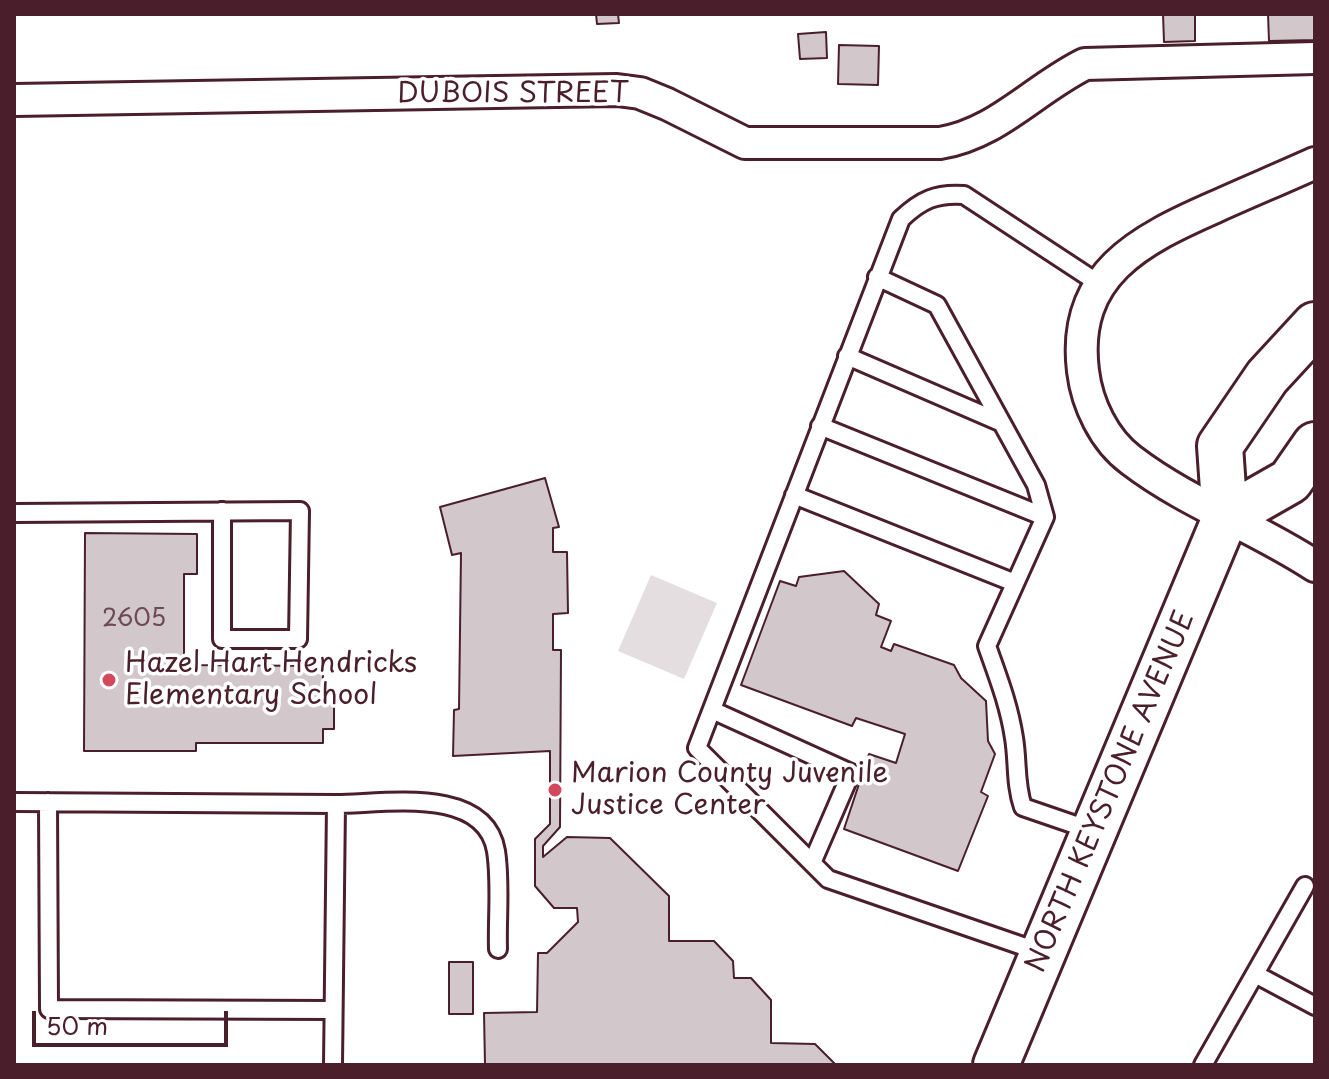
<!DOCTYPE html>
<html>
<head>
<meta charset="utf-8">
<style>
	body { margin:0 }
	#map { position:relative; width:1329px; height:1079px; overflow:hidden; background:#fff; font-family:"Playpen Sans",sans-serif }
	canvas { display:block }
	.frame { position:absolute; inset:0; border:16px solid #4a1f2b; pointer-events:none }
	.scale { position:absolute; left:32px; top:1011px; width:196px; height:36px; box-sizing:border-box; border:4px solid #4a1f2b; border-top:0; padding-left:10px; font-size:24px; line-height:28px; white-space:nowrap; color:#4a1f2b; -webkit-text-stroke:6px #fff; paint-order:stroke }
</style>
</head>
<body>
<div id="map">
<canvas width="1329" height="1079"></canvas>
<div class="frame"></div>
<div class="scale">50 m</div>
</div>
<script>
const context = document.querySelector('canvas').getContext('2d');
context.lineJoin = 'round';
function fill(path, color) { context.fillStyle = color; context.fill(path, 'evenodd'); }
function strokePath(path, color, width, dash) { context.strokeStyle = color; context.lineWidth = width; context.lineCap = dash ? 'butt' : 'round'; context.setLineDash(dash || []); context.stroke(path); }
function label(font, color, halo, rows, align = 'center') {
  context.font = font + ' "Playpen Sans",sans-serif'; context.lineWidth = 7; context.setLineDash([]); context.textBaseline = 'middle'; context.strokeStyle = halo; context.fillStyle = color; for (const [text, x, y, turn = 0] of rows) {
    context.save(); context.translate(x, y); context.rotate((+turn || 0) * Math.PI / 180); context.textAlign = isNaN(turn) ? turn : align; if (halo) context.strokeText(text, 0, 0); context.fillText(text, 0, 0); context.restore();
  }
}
fill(new Path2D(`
	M 651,575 L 717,603 L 684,679 L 618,651 Z`), '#e5dee0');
const building = new Path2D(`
	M 596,14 L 618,14 L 619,23 L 597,24 Z
	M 1163,14 L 1195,14 L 1195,41 L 1164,42 Z
	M 1268,14 L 1315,14 L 1315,40 L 1269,41 Z
	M 826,32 L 827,58 L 800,59 L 798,34 Z
	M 839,45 L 879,46 L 878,85 L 838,84 Z
	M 545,478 L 559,527 L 553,528 L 553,552 L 567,552 L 568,613 L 553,614 L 553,650 L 561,650 L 560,827 L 543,846 L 543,857 L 567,837 L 610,838 L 669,896 L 669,941 L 714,941 L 733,961 L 734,978 L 751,978 L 771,1000 L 771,1043 L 815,1044 L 836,1065 L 485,1065 L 484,1013 L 537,1012 L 538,953 L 547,953 L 578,922 L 577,908 L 554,908 L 535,886 L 535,839 L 550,824 L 550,751 L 453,756 L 454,710 L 459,709 L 461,553 L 452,555 L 440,507 Z
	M 85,533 L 197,534 L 197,574 L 184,574 L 184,665 L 323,666 L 323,696 L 334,696 L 334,729 L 323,729 L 323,743 L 196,743 L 196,751 L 84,751 Z
	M 844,571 L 879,604 L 876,615 L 891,621 L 881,647 L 891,651 L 894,644 L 954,665 L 961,678 L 986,701 L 988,741 L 995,754 L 981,792 L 988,796 L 958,871 L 844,829 L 869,754 L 896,763 L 905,734 L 856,718 L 852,726 L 741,685 L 780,581 L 796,586 L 799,577 Z
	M 449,962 L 473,962 L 473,1014 L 449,1014 Z`);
fill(building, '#d2c7cb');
strokePath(building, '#4a1f2b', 2);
const service = new Path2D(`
	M 877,277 L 937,305 L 1036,485 L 1045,517 L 987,646 C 998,677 1009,705 1014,738 C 1018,762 1015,784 1023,807 L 1093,831
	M 847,356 L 1002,423
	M 820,426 L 1045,517
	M 794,495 L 1015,583
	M 14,513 L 300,511 L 298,639 L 222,639 L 222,511
	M 712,710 L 851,773 L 812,863
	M 14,802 L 336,804 L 333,1065
	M 48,802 L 49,1009 L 333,1010
	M 336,804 C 383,804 485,785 496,851 C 501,882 497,918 498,949
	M 1040,952 L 828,879 L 697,748 L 901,219 C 921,200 936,193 964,195 L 1101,285
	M 1255,974 L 1315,1006
	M 1203,1065 L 1305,886`);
const minor = new Path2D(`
	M 14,100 L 617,90 L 640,93 L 667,104 L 745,143 L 940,143 C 997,134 1034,89 1085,64 L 1315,58
	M 1315,163 C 1282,178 1248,192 1215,207 C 1140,240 1071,274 1083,371 C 1087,404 1104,440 1131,460 C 1187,503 1256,527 1315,566`);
const primary = new Path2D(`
	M 1225,518 L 1290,481 L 1315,445
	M 996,1065 L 1225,518 L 1220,446 L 1267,377 L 1315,325`);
strokePath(service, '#4a1f2b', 22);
strokePath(minor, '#4a1f2b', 36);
strokePath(primary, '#4a1f2b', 50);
strokePath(service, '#fff', 16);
strokePath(minor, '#fff', 30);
strokePath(primary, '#fff', 44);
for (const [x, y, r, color] of [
	[109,680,8,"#d1495b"],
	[555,790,8,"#d1495b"]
]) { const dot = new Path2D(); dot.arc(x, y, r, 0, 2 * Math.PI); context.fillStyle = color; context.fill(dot); strokePath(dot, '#fff', 3); }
label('24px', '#6c4953', null, [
	["2605",134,619]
]);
label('28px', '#4a1f2b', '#fff', [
	["DUBOIS STREET",513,94],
	["NORTH KEYSTONE AVENUE",1111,792,-67]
]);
label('28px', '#4a1f2b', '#fff', [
	["Hazel Hart Hendricks",125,664],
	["Elementary School",125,696],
	["Marion County Juvenile",571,774],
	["Justice Center",571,806]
], 'left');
</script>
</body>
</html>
